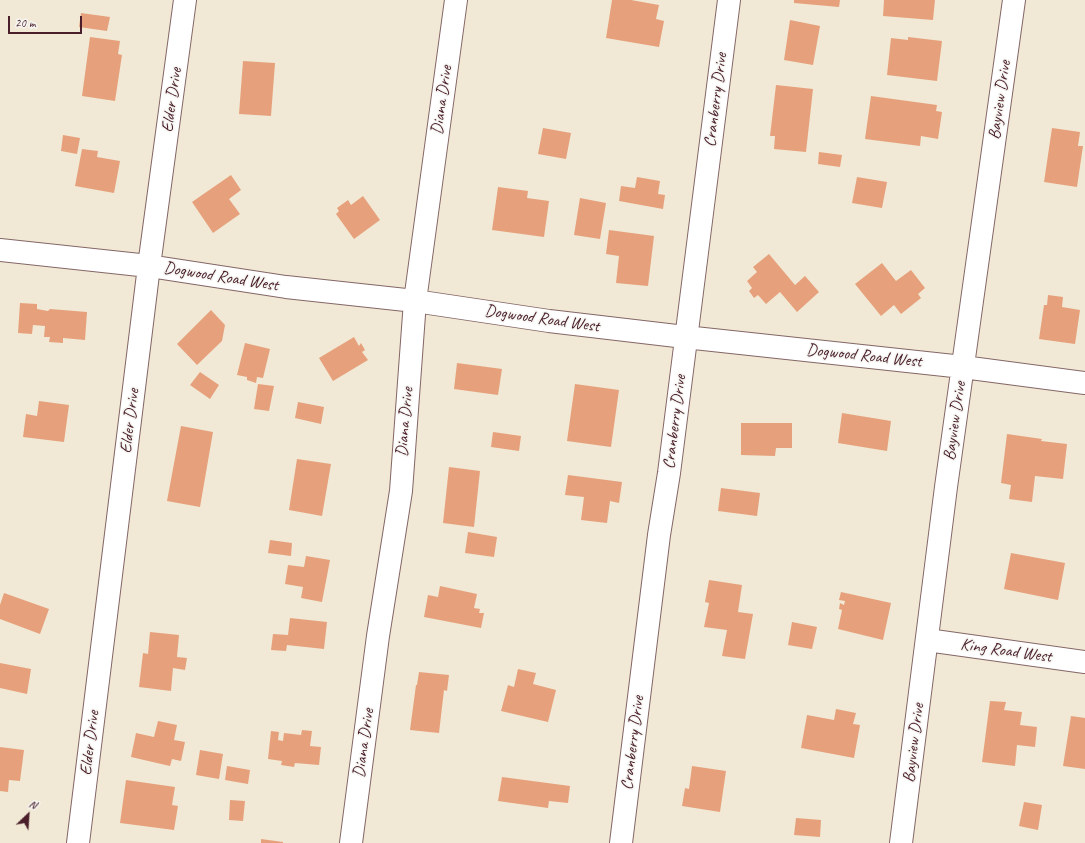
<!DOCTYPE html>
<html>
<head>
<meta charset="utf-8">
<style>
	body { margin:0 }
	#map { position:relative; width:1085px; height:843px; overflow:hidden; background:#f1e9d5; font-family:Caveat,sans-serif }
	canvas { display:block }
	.north { position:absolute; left:8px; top:795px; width:40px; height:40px; -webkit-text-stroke:3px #f6f6f2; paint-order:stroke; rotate:25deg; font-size:11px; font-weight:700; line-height:16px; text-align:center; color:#4a1f2b }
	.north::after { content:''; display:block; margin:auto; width:14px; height:18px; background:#4a1f2b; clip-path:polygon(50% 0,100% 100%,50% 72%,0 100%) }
	.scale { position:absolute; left:8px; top:16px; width:74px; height:18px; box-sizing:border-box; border:2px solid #4a1f2b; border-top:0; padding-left:5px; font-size:12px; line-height:14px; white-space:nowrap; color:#4a1f2b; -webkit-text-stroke:3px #f6f6f2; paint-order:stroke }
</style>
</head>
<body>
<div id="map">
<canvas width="1085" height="843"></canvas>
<div class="north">N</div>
<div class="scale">20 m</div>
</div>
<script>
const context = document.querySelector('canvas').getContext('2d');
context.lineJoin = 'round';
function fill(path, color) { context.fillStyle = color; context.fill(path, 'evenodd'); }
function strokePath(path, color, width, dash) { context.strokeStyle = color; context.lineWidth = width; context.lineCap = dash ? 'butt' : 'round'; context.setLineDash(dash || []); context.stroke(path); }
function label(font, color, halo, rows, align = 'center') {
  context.font = font + ' Caveat,sans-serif'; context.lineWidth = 3; context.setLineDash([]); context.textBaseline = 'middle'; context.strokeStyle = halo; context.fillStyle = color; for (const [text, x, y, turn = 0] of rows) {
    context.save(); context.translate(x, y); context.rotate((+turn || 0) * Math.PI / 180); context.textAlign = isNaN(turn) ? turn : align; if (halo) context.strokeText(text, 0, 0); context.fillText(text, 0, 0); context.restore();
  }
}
fill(new Path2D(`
	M 612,0 L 631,0 L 659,5 L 656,19 L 664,21 L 659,47 L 606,38 Z
	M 794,0 L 840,0 L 839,7 L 794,3 Z
	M 884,0 L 935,0 L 933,20 L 883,16 Z
	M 81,13 L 110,17 L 107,31 L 79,27 Z
	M 790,20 L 820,26 L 813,65 L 784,60 Z
	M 90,37 L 120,41 L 118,54 L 122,55 L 115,101 L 82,96 Z
	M 908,37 L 942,41 L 937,81 L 887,75 L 891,38 L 908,40 Z
	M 243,61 L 275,63 L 271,116 L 239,114 Z
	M 776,85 L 813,89 L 806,152 L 774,149 L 775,136 L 770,136 Z
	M 871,96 L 937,105 L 936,111 L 942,112 L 938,139 L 921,136 L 920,146 L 865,139 Z
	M 543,128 L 571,133 L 566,159 L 538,154 Z
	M 1052,128 L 1080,132 L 1078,146 L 1083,146 L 1077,187 L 1044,182 Z
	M 63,135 L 80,138 L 77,154 L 61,151 Z
	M 82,149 L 98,151 L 97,157 L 120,161 L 114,193 L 75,186 Z
	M 819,152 L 842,155 L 840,167 L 818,164 Z
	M 231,175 L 241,190 L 229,199 L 240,214 L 213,233 L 192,202 Z
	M 637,177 L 660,181 L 658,194 L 665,195 L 663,209 L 619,201 L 621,186 L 635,188 Z
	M 857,177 L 887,182 L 882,208 L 852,203 Z
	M 498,187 L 528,191 L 527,198 L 549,201 L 544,237 L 492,230 Z
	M 363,196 L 380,220 L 354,239 L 336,214 L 339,211 L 337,208 L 348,200 L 351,205 Z
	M 580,198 L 606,203 L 600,239 L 574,235 Z
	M 609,230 L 654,236 L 648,286 L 616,283 L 619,256 L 606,254 Z
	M 769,254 L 795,285 L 805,276 L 819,292 L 797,312 L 780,292 L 766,304 L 758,295 L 754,298 L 749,291 L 752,288 L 747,281 L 757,272 L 753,267 Z
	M 882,263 L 896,281 L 911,270 L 925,288 L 918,294 L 921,298 L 901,314 L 894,305 L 881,316 L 855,284 Z
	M 1048,295 L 1063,297 L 1062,307 L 1080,310 L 1075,344 L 1039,339 L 1044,305 L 1047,305 Z
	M 20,303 L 37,304 L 37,309 L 48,311 L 50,309 L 87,312 L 85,340 L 63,338 L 63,343 L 49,342 L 50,337 L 44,337 L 45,326 L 33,325 L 32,334 L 18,333 Z
	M 211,310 L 225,325 L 222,341 L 197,365 L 177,344 Z
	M 354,337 L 359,346 L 361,343 L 365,350 L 362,352 L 368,360 L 333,381 L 319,358 Z
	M 245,343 L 270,349 L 263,378 L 257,377 L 256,383 L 247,380 L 247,377 L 237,375 Z
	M 457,363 L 502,369 L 498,395 L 454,389 Z
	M 200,372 L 219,385 L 210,399 L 190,385 Z
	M 258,384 L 274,386 L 269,411 L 254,409 Z
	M 575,384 L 619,390 L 611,447 L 567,441 Z
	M 39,401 L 69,405 L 64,442 L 23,437 L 26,414 L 37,416 Z
	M 298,402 L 324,407 L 321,424 L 295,418 Z
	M 842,413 L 891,421 L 887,451 L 838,443 Z
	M 741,423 L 792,423 L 792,448 L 776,448 L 775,456 L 741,455 Z
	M 181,426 L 213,432 L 200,507 L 167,501 Z
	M 493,432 L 521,436 L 519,451 L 491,447 Z
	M 1007,434 L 1042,439 L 1041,441 L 1067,444 L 1063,479 L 1035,476 L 1032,502 L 1009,499 L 1011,485 L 1001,483 Z
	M 297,459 L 331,464 L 322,516 L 289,510 Z
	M 449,467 L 480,471 L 474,527 L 443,523 Z
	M 568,475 L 622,482 L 619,503 L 610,501 L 607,523 L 581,520 L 584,497 L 565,495 Z
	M 721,488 L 760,493 L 757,516 L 718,511 Z
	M 468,532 L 497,537 L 494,557 L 465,553 Z
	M 270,540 L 292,543 L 291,556 L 268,553 Z
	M 1011,553 L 1065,563 L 1058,600 L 1004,589 Z
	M 306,556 L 330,560 L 322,602 L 301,598 L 303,587 L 285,584 L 288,565 L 304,567 Z
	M 709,580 L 742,585 L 738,612 L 753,614 L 745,659 L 722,656 L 727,630 L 704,627 L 709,603 L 705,602 Z
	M 440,586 L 477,594 L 474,608 L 480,609 L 479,613 L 484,613 L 481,628 L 424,617 L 428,595 L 438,597 Z
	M 841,592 L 891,603 L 883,640 L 838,629 L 842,610 L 839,609 L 840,603 L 844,605 L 845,601 L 839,600 Z
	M 4,593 L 49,609 L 40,634 L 0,619 L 0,605 Z
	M 290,618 L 327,622 L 324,649 L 287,645 L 286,651 L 271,650 L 273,634 L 288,635 Z
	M 792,622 L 817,627 L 812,649 L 788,645 Z
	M 150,632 L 179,635 L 177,657 L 187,658 L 185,670 L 173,668 L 171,691 L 139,687 L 143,653 L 148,654 Z
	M 0,663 L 31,669 L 27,694 L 0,688 Z
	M 518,669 L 536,673 L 533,684 L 556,690 L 548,722 L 501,711 L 508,685 L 514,687 Z
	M 419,672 L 449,675 L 447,691 L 444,690 L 439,733 L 410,730 L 416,685 L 417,685 Z
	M 990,701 L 1006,702 L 1004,710 L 1022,712 L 1020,725 L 1037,727 L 1035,747 L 1017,745 L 1015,766 L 982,762 Z
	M 836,709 L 856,713 L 853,724 L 860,725 L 854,758 L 801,748 L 807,715 L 834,720 Z
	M 1071,716 L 1085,718 L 1085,769 L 1063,766 Z
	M 158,721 L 177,725 L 174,740 L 185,742 L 181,761 L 172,759 L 170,766 L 131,757 L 136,733 L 154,737 Z
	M 302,730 L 312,731 L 310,746 L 321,747 L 319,765 L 295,763 L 294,767 L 281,765 L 282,761 L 268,759 L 271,731 L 279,732 L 278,740 L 283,741 L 284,733 L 301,735 Z
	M 0,747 L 24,750 L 20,781 L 9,780 L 8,792 L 0,791 Z
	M 200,750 L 223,754 L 219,779 L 196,775 Z
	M 227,766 L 250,770 L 248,784 L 225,780 Z
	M 692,766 L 726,771 L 720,812 L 682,806 L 685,788 L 689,789 Z
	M 502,777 L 570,786 L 568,803 L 549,801 L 548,808 L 498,801 Z
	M 126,780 L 175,787 L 172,805 L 178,806 L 174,830 L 120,823 Z
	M 230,800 L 245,801 L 243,821 L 229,820 Z
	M 1024,802 L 1042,805 L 1038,830 L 1019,826 Z
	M 796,818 L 821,820 L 820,837 L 794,835 Z
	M 261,839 L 283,842 L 283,843 L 261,843 Z`), '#e6a17c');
const minor = new Path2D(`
	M 0,250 L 149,266 L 286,287 L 415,301 L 549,321 L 685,337 L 963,367 L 1085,383
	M 927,640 L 1085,662
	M 78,843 L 149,266 L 185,0
	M 351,843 L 378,636 L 401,491 L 415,301 L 456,0
	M 621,843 L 659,535 L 669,473 L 729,0
	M 901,843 L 946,487 L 1014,0`);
strokePath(minor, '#846666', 24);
strokePath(minor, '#fff', 22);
label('17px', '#4a1f2b', '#f6f6f2', [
	["Elder Drive",172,100,-82],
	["Diana Drive",442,100,-82],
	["Cranberry Drive",716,100,-83],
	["Bayview Drive",1000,100,-82],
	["Dogwood Road West",221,277,9],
	["Dogwood Road West",542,319,8],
	["Dogwood Road West",864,356,6],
	["Elder Drive",130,421,-83],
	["Bayview Drive",955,421,-82],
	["Diana Drive",405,422,-85],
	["Cranberry Drive",675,422,-83],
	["King Road West",1006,651,8],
	["Elder Drive",90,743,-83],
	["Diana Drive",364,743,-82],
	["Cranberry Drive",633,743,-83],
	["Bayview Drive",914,743,-83]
]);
</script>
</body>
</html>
